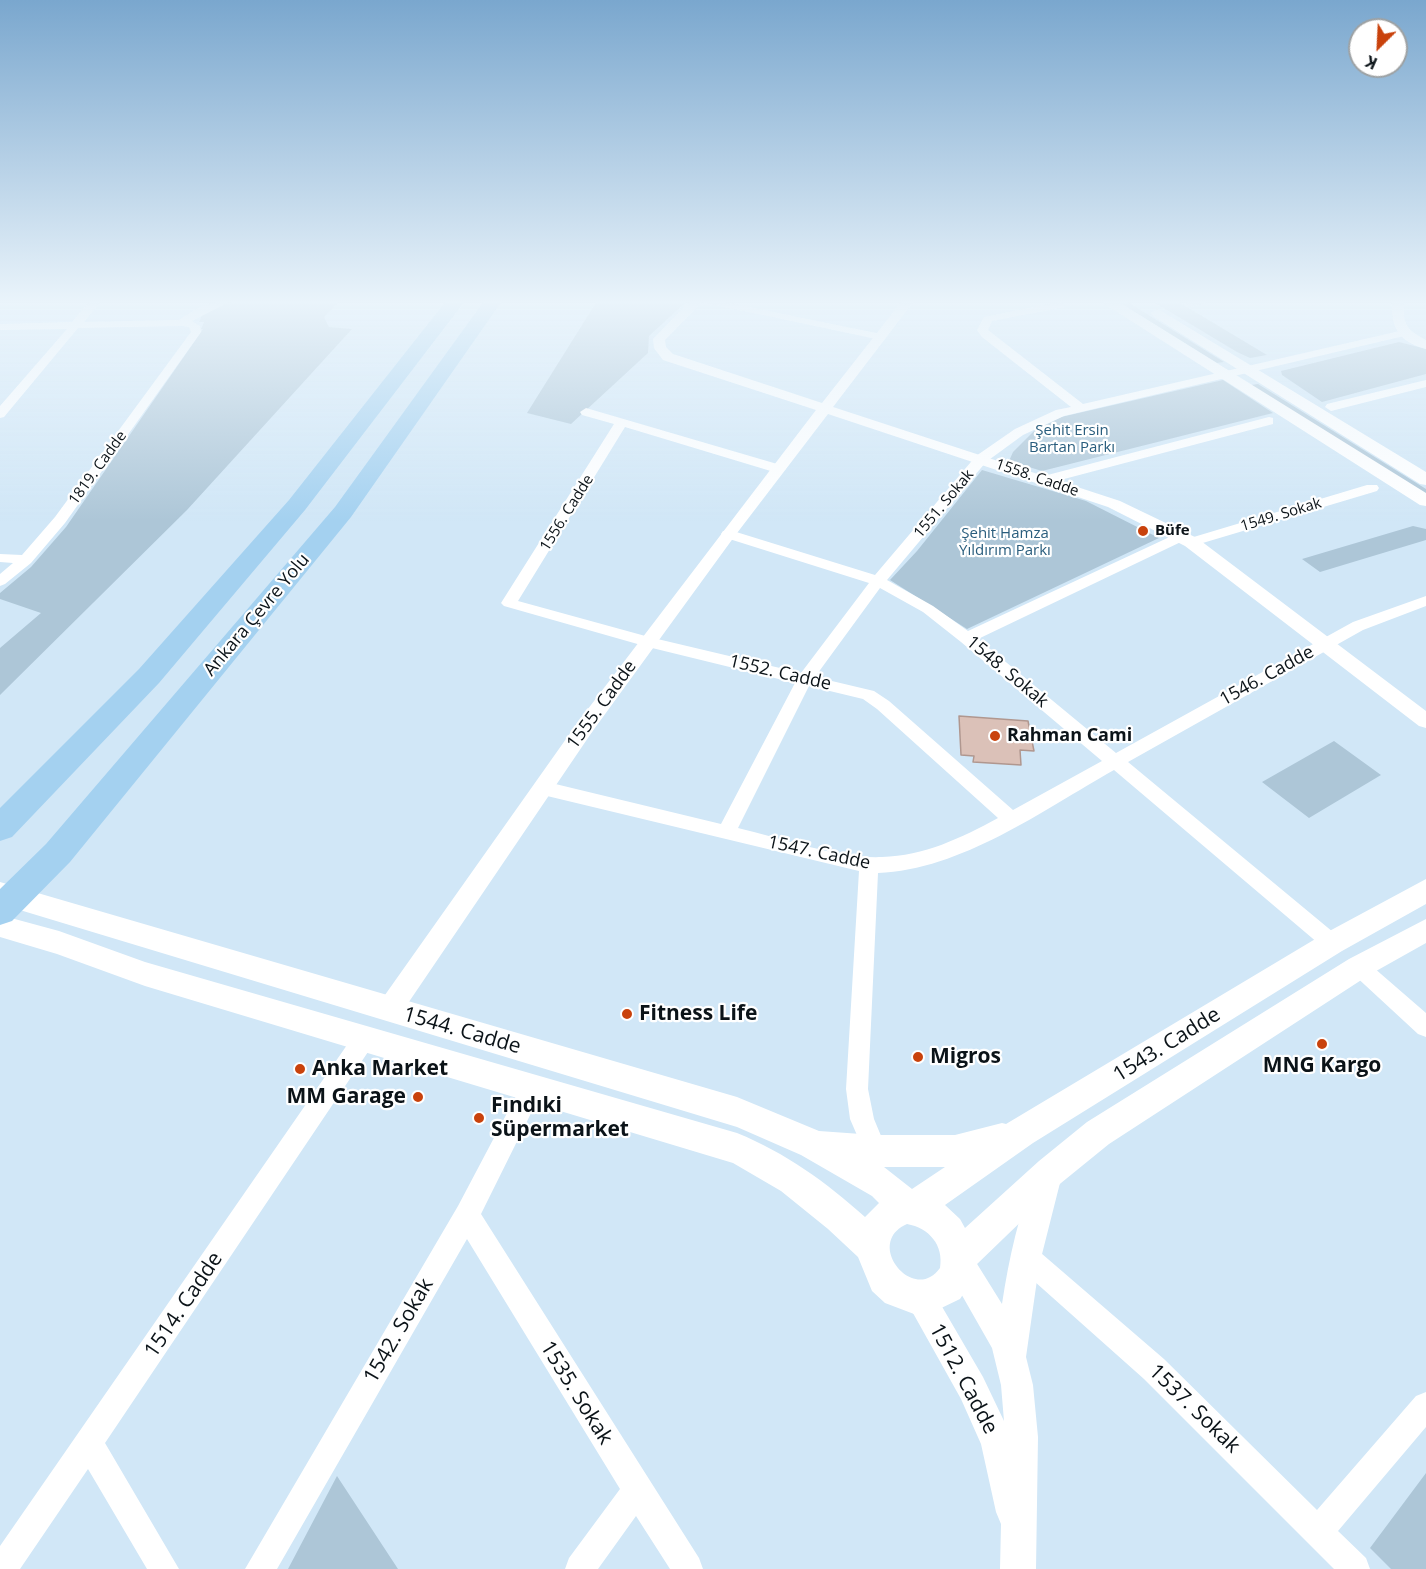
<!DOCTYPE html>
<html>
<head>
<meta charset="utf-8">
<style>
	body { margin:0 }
	#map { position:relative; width:1426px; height:1569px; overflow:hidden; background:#d1e7f7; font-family:"Open Sans",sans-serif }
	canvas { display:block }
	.north { position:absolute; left:1348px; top:18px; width:60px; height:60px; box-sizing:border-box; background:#fff; border:2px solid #9da1a3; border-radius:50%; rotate:204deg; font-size:16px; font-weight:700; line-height:24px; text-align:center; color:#0b1318 }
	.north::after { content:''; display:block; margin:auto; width:21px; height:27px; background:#c9420c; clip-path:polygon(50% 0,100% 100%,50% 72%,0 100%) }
</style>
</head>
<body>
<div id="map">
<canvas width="1426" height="1569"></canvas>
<div class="north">K</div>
</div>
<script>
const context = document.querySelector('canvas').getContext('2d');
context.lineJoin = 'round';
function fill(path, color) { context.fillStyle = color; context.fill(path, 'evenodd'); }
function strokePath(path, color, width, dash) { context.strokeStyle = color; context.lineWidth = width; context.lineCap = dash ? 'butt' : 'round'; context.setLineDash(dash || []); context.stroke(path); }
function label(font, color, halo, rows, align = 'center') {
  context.font = font + ' "Open Sans",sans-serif'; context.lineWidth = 4.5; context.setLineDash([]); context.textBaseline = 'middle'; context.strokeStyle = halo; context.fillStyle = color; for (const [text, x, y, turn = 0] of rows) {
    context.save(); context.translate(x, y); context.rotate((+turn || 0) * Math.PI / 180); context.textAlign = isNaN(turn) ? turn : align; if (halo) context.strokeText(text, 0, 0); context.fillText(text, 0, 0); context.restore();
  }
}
fill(new Path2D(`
	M 237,301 L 340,301 L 324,317 L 329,327 L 352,329 L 187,510 L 0,695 L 0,648 L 41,613 L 0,599 L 0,593 L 31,567 L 66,527 L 203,329 L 201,329 L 204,322 L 199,322 L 202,315 L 221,305 Z
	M 597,301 L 687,301 L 649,336 L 648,353 L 571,424 L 527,413 Z
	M 1117,301 L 1126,301 L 1224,362 L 1217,363 Z
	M 1152,301 L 1177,301 L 1267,355 L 1250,358 L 1237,352 Z
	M 1399,342 L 1426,349 L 1426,374 L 1322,402 L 1282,375 L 1281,371 Z
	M 1223,380 L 1273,413 L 1042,471 L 1009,461 L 1013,452 L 1034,431 L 1061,417 Z
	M 1258,384 L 1426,489 L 1426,495 L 1251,385 Z
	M 982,470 L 1086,501 L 1159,538 L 967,629 L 890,580 L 917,551 Z
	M 1413,526 L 1426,529 L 1426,540 L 1320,572 L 1302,559 Z
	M 1334,741 L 1381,775 L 1309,818 L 1262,782 Z
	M 1426,1473 L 1426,1569 L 1391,1569 L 1370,1548 Z
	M 337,1476 L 398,1569 L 288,1569 Z`), '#adc6d7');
const building = new Path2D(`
	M 959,716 L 1028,721 L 1034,751 L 1020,750 L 1021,765 L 973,762 L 974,756 L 961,755 Z`);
fill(building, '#dbc1b8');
strokePath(building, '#b0978f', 1.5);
fill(new Path2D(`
	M 90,301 L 101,301 L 84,322 L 179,320 C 196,308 211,301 231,301 L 192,321 L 200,326 L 201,332 L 65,523 L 31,563 L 5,584 L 0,586 L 0,574 L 13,563 L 0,562 L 0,554 L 22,555 L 55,517 L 191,332 L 189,327 L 182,326 L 78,328 L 4,417 L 0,418 L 0,406 L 67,329 L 0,330 L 0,324 L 72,322 Z
	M 697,301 L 719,301 L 881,334 L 886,337 L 881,340 Z
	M 1190,301 L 1211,301 L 1191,307 L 1186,304 Z
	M 1060,302 L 1064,303 L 1064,307 L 992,321 L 988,330 L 1083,404 L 1404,330 L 1409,333 L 1404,336 L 1064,416 L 1023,435 L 986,462 L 887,580 L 933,606 L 968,631 L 1176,534 L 1186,534 L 1187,539 L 1367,485 L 1377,485 L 1379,488 L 1377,491 L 1196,545 L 1186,545 L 1185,540 L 978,639 L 1116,753 L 1353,622 L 1426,596 L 1426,606 L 1363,630 L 1128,762 L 1339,937 L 1342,943 L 1339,949 L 1332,952 L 1325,949 L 1114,770 C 1043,810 961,870 878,873 L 868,1089 L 874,1119 L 889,1155 L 885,1163 L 877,1167 L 869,1163 L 850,1119 L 846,1089 L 859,871 L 543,795 L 537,793 L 534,788 L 537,783 L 543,781 L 721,824 L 795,683 L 648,647 L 504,606 L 501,603 L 614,424 L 582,415 L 580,412 L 586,408 L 784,466 L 786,469 L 779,473 L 774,472 L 625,427 L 518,601 L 649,637 L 801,673 L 869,583 L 723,537 L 721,534 L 723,531 L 733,531 L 875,575 L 976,456 L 1015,429 L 1056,410 L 1071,407 L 982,337 L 977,330 L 984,317 ZM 880,588 L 923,612 L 961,642 L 1102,761 L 1013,810 L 889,701 L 874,691 L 815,677 ZM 809,686 L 863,699 L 877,709 L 998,818 C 961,838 924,856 882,857 C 838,859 781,838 738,828 Z
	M 1426,380 L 1426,387 L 1331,411 L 1325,407 L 1327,404 Z
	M 1269,417 L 1273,418 L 1273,424 L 1045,484 L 1038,480 L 1040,477 Z
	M 1359,958 L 1366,961 L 1426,1013 L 1426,1037 L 1418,1034 L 1352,973 L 1349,967 L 1352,961 Z
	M 364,1029 L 372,1032 L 375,1039 L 372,1046 L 105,1443 L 179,1569 L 147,1569 L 88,1469 L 20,1569 L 0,1569 L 0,1546 L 356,1032 Z
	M 532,1078 L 540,1081 L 543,1089 L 481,1214 L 699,1558 L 703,1569 L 670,1569 L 636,1516 L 598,1569 L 565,1569 L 569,1558 L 620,1489 L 467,1239 L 277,1569 L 245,1569 L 458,1206 L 524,1081 Z
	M 1025,1243 L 1034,1247 L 1164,1359 L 1317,1510 L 1416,1396 L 1426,1392 L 1426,1427 L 1338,1531 L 1366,1558 L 1370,1569 L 1334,1569 L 1144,1379 L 1016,1265 L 1012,1256 L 1016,1247 Z`), '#fff');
fill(new Path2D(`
	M 690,301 L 703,301 L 665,340 L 666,347 L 673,354 L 822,403 L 902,301 L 914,301 L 833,407 L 1120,501 L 1197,538 L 1426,711 L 1426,728 L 1419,726 L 1185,546 L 1108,507 L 828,414 L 734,537 L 592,732 L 398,1018 L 389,1021 L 380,1018 L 376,1010 L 380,1002 L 578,722 L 816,410 L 663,360 L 654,348 L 653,339 Z
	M 1392,301 L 1404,301 C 1403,324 1405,329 1426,340 L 1426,349 C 1399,342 1391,328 1392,301 Z
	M 1047,1165 L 1057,1169 L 1061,1179 L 1039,1266 L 1026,1357 L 1033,1385 L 1038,1437 L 1036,1569 L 1000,1569 L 1001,1524 L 996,1512 L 981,1444 L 961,1399 L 904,1297 L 908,1286 L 919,1282 L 930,1286 L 983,1377 L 1004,1421 L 1001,1385 L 992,1348 L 943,1262 L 947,1251 L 958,1247 L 969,1251 L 1002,1304 C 1009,1258 1019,1212 1037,1169 Z`), '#fff');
fill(new Path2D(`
	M 1100,301 L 1117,301 L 1426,493 L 1426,506 L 1420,505 Z
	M 1158,309 L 1426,472 L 1426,485 L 1420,484 L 1153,316 L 1151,313 Z
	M 1426,879 L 1426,904 L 1342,951 L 1033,1143 L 945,1205 L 960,1219 L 965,1228 L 1039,1161 L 1087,1122 L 1349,959 L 1426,919 L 1426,943 L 1369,975 L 1109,1144 L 1061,1183 L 975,1266 L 968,1287 L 960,1299 L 933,1312 L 914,1314 L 885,1303 L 872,1291 L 858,1257 L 828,1229 L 781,1191 L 733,1163 L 145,986 L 57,954 L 0,937 L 0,915 L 59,931 L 145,962 L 737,1133 C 786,1153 826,1182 865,1217 L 879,1203 L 872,1196 L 801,1155 L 737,1127 L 0,904 L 0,882 L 737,1097 L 819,1131 L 875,1135 L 955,1135 L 1002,1123 L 1006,1124 L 1322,935 ZM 884,1167 L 945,1167 L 912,1189 ZM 907,1224 C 929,1228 944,1245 940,1268 C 914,1305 863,1243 907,1224 Z`), '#fff');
fill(new Path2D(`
	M 446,301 L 465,301 L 305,510 L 159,683 L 12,837 L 0,841 L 0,808 L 139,669 L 289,500 Z
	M 484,301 L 502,301 L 351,517 L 70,862 L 12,921 L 0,925 L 0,889 L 46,844 L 335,507 Z`), '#a4d1f0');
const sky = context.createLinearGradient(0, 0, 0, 521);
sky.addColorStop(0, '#7aa7ce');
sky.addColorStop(0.58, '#eaf4fb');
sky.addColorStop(1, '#eaf4fb00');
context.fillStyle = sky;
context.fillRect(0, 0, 1426, 521);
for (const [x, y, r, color] of [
	[1143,531,6,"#c9420c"],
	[995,736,6,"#c9420c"],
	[627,1014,6,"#c9420c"],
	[1322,1044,6,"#c9420c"],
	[918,1057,6,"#c9420c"],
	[300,1069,6,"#c9420c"],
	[418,1097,6,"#c9420c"],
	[479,1118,6,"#c9420c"]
]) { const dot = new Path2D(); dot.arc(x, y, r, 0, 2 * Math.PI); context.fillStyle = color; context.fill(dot); strokePath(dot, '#fff', 2); }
label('15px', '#295d7d', '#fff', [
	["Şehit Ersin",1072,431],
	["Bartan Parkı",1072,448],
	["Şehit Hamza",1005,534],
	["Yıldırım Parkı",1005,551]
]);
label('15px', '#0b1318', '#fff', [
	["1819. Cadde",98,468,-54],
	["1558. Cadde",1037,478,19],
	["1551. Sokak",944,504,-50],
	["1556. Cadde",567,513,-58],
	["1549. Sokak",1281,515,-17]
]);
label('bold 15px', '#0b1318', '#fff', [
	["Büfe",1155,531]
], 'left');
label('18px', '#0b1318', '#fff', [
	["Ankara Çevre Yolu",257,615,-50],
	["1548. Sokak",1007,672,40],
	["1552. Cadde",780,673,13],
	["1546. Cadde",1267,676,-29],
	["1555. Cadde",602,705,-54],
	["1547. Cadde",819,853,12]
]);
label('bold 18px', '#0b1318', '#fff', [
	["Rahman Cami",1007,736]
], 'left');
label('bold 21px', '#0b1318', '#fff', [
	["Fitness Life",639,1014],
	["Migros",930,1057],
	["MNG Kargo",1322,1066,"center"],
	["Anka Market",312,1069],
	["MM Garage",406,1097,"right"],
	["Fındıki",491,1106],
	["Süpermarket",491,1130]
], 'left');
label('21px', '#0b1318', '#fff', [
	["1544. Cadde",462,1031,16],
	["1543. Cadde",1167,1045,-32],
	["1514. Cadde",184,1305,-56],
	["1542. Sokak",399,1331,-60],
	["1512. Cadde",963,1379,62],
	["1535. Sokak",576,1393,58],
	["1537. Sokak",1194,1409,44]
]);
</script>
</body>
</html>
